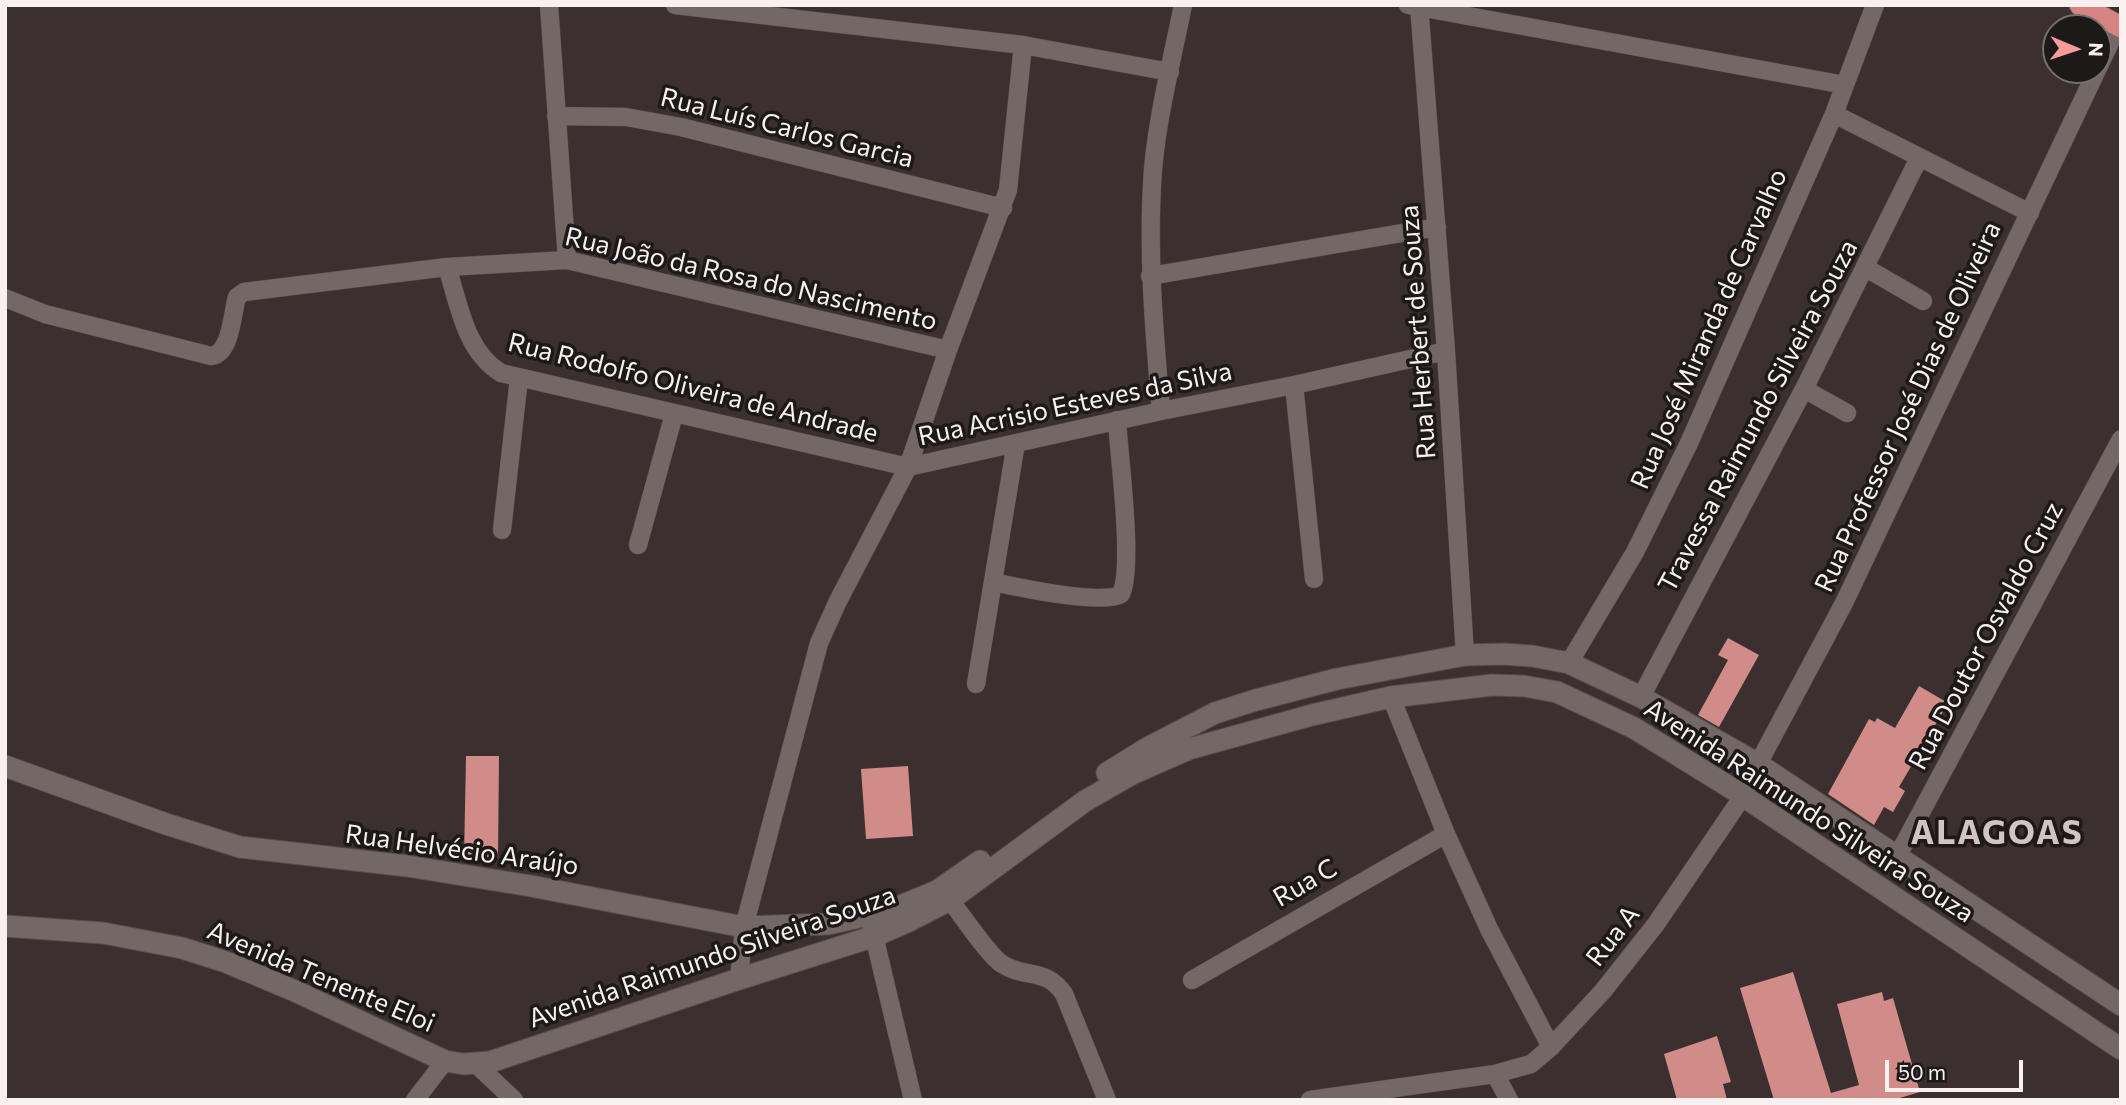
<!DOCTYPE html>
<html>
<head>
<meta charset="utf-8">
<style>
	body { margin:0 }
	#map { position:relative; width:2126px; height:1105px; overflow:hidden; background:#3b302f; font-family:Commissioner,sans-serif }
	canvas { display:block }
	.frame { position:absolute; inset:0; border:7px solid #f8f1f0; pointer-events:none }
	.north { position:absolute; left:2042px; top:14px; width:70px; height:70px; box-sizing:border-box; background:#1e1919; border:2px solid #756f6f; border-radius:50%; rotate:92deg; font-size:19px; font-weight:700; line-height:28px; text-align:center; color:#f8f1f0 }
	.north::after { content:''; display:block; margin:auto; width:24px; height:32px; background:#f59b98; clip-path:polygon(50% 0,100% 100%,50% 72%,0 100%) }
	.scale { position:absolute; left:1885px; top:1060px; width:138px; height:32px; box-sizing:border-box; border:4px solid #f8f1f0; border-top:0; padding-left:9px; font-size:21px; line-height:24px; white-space:nowrap; color:#f8f1f0; -webkit-text-stroke:5px #1e1919; paint-order:stroke }
</style>
</head>
<body>
<div id="map">
<canvas width="2126" height="1105"></canvas>
<div class="frame"></div>
<div class="north">N</div>
<div class="scale">50 m</div>
</div>
<script>
const context = document.querySelector('canvas').getContext('2d');
context.lineJoin = 'round';
function fill(path, color) { context.fillStyle = color; context.fill(path, 'evenodd'); }
function strokePath(path, color, width, dash) { context.strokeStyle = color; context.lineWidth = width; context.lineCap = dash ? 'butt' : 'round'; context.setLineDash(dash || []); context.stroke(path); }
function label(font, color, halo, rows, align = 'center') {
  context.font = font + ' Commissioner,sans-serif'; context.lineWidth = 7; context.setLineDash([]); context.textBaseline = 'middle'; context.strokeStyle = halo; context.fillStyle = color; for (const [text, x, y, turn = 0] of rows) {
    context.save(); context.translate(x, y); context.rotate((+turn || 0) * Math.PI / 180); context.textAlign = isNaN(turn) ? turn : align; if (halo) context.strokeText(text, 0, 0); context.fillText(text, 0, 0); context.restore();
  }
}
fill(new Path2D(`
	M 1728,638 L 1759,655 L 1719,727 L 1698,715 L 1728,660 L 1718,655 Z
	M 1919,686 L 1948,703 L 1899,787 L 1905,791 L 1893,812 L 1884,807 L 1874,825 L 1828,794 L 1869,719 L 1875,722 L 1877,718 L 1895,728 Z
	M 466,756 L 499,756 L 498,858 L 464,858 Z
	M 908,766 L 913,836 L 866,839 L 861,769 Z
	M 1793,972 L 1831,1093 L 1859,1085 L 1837,1004 L 1882,992 L 1884,1001 L 1893,998 L 1920,1092 L 1893,1100 L 1774,1100 L 1740,988 Z
	M 1717,1036 L 1731,1082 L 1723,1084 L 1727,1100 L 1677,1100 L 1664,1054 Z`), '#d18b88');
const minor = new Path2D(`
	M 549,5 L 567,260
	M 675,5 L 1023,45 L 1170,72
	M 1408,5 L 1845,85
	M 1419,5 L 1446,351 L 1465,655
	M 2098,68 L 2118,26
	M 1834,114 L 2030,213
	M 556,116 L 626,117 L 681,127 L 1003,208
	M 447,267 C 459,304 465,351 501,373 L 908,467 L 948,350 L 1008,190 L 1023,45
	M 1866,268 L 1923,301
	M 1150,276 L 1437,227
	M 5,298 L 45,314 L 211,356 C 231,354 232,314 237,297 L 244,292 L 447,267 L 567,260 L 948,350
	M 1294,385 L 1314,579
	M 1804,389 L 1847,413
	M 1161,411 C 1154,330 1147,250 1153,169 C 1158,114 1172,60 1183,5
	M 502,530 L 519,378
	M 638,545 L 674,414
	M 993,582 C 1016,587 1104,606 1121,594 C 1134,566 1119,457 1117,420
	M 1569,663 L 1635,552 L 1689,443 L 1834,114 L 1875,5
	M 976,684 L 1016,443
	M 1391,697 L 1446,834 L 1489,929 L 1551,1047
	M 1641,697 L 1804,389 L 1919,158
	M 1897,857 L 2121,439
	M 945,889 L 950,900 C 961,914 989,956 1002,964 C 1025,979 1046,967 1064,994 L 1107,1100
	M 871,923 L 913,1100
	M 739,979 L 744,927 L 819,643 L 838,601 L 908,467 L 1161,411 L 1294,385 L 1446,351
	M 1192,980 L 1446,834
	M 476,1064 L 514,1100
	M 1495,1074 L 1509,1100
	M 415,1100 L 445,1061
	M 1310,1100 L 1495,1074 L 1531,1064 L 1551,1047 L 1603,991 L 1656,924 L 1743,796 L 1758,764 L 1844,603 L 2097,70`);
const tertiary = new Path2D(`
	M 5,766 L 166,824 L 240,847 L 407,866 L 531,886 L 744,927 L 828,924 L 891,910 L 937,891 L 980,861
	M 1107,773 L 1149,747 L 1215,713 L 1256,700 L 1337,679 L 1465,655 L 1503,654 L 1532,656 L 1569,663 L 1641,697 L 1758,764 L 2121,1005
	M 5,926 L 103,933 L 182,948 L 226,962 L 295,991 L 445,1061 L 464,1064 L 490,1062 L 739,979 L 875,936 L 907,922 L 950,900 L 1085,801 L 1132,774 L 1189,749 L 1312,715 L 1391,697 L 1492,685 L 1524,686 L 1557,692 L 1634,728 L 1731,788 L 2121,1049`);
const trunk = new Path2D(`
	M 2080,5 L 2121,27`);
strokePath(minor, '#554c4b', 19);
strokePath(tertiary, '#554c4b', 23);
strokePath(trunk, '#554c4b', 23);
strokePath(minor, '#746867', 18);
strokePath(tertiary, '#746867', 21);
strokePath(trunk, '#d68482', 21);
label('26px', '#f8f1f0', '#1e1919', [
	["Rua Luís Carlos Garcia",787,128,14],
	["Rua João da Rosa do Nascimento",751,279,13],
	["Rua José Miranda de Carvalho",1709,329,-66],
	["Rua Herbert de Souza",1418,332,-94],
	["Rua Rodolfo Oliveira de Andrade",693,388,14],
	["Rua Acrisio Esteves da Silva",1075,404,-12],
	["Rua Professor José Dias de Oliveira",1908,407,-65],
	["Travessa Raimundo Silveira Souza",1758,416,-62],
	["Rua Doutor Osvaldo Cruz",1986,636,-62],
	["Avenida Raimundo Silveira Souza",1809,811,33],
	["Rua Helvécio Araújo",462,850,8],
	["Rua C",1305,883,-30],
	["Rua A",1613,936,-52],
	["Avenida Raimundo Silveira Souza",712,957,-19],
	["Avenida Tenente Eloi",321,977,23]
]);
context.letterSpacing = '2px';
label('bold 33px', '#d1c4c3', '#1e1919', [
	["ALAGOAS",1997,833]
]);
context.letterSpacing = '0px';
</script>
</body>
</html>
